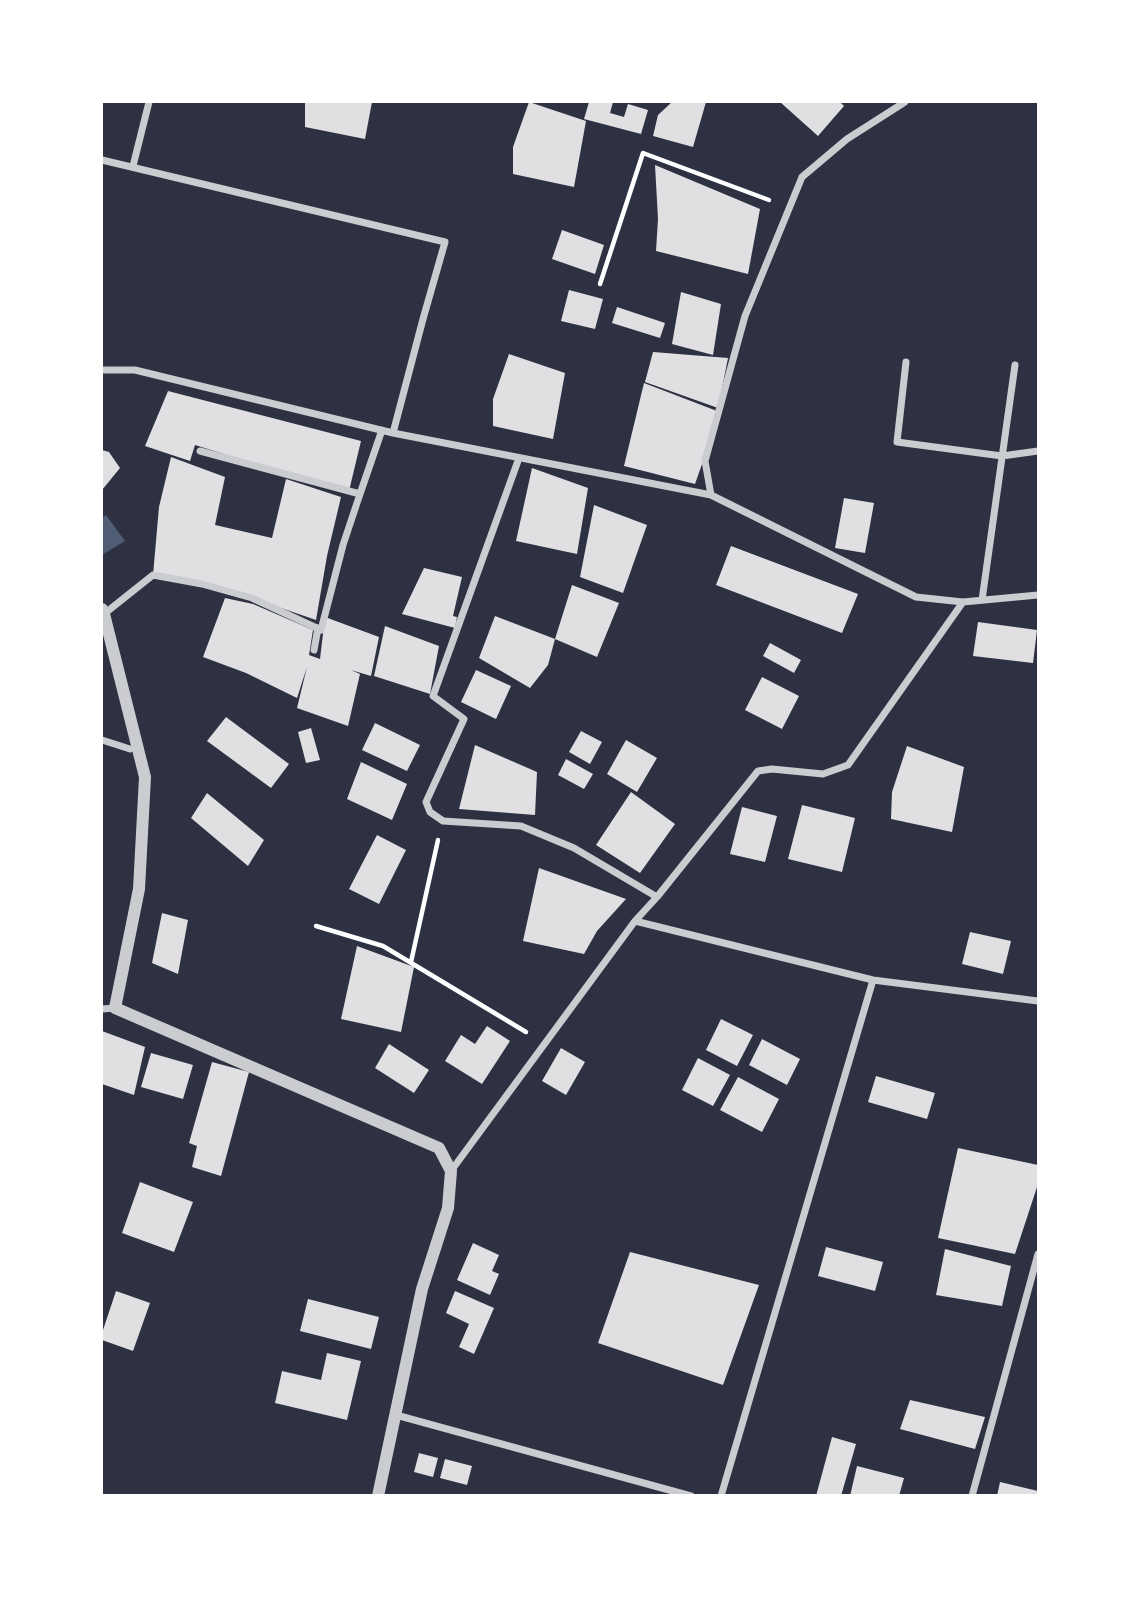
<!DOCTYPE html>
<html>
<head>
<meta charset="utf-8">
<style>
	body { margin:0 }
	#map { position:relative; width:1140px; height:1597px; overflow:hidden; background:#2d3142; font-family:"Sofia Sans Condensed",sans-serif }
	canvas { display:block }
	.frame { position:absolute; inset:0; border:103px solid #fff; pointer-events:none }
</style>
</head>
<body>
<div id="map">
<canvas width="1140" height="1597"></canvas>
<div class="frame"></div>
</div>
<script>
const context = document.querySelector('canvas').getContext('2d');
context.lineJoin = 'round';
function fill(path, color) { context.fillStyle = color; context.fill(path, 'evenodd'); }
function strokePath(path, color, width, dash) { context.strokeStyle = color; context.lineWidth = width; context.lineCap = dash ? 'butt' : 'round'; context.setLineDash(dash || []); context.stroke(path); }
fill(new Path2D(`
	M 106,515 L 125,541 L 102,555 L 102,518 Z`), '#4f5d75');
fill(new Path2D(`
	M 305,102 L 372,102 L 365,139 L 305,127 Z
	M 529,102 L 586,121 L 574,187 L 513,174 L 513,147 Z
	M 589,102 L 613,102 L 610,113 L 624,117 L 628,104 L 648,110 L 641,134 L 584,119 Z
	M 672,102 L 706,102 L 693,147 L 653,136 L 658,115 Z
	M 780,102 L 840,102 L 844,106 L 818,136 Z
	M 655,165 L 760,209 L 748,274 L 656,251 L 658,219 Z
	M 562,230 L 604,245 L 595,274 L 552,259 Z
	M 569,290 L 603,299 L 595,329 L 561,321 Z
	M 681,292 L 721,304 L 713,355 L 672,344 Z
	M 617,307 L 665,323 L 660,338 L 612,323 Z
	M 653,352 L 728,358 L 718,408 L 645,382 Z
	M 509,354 L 565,373 L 553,439 L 493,426 L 493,399 Z
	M 644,383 L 717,411 L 708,447 L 695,484 L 624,466 Z
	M 168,391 L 361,441 L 349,491 L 292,475 L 195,445 L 190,461 L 145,446 Z
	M 102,450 L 109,452 L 120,468 L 102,490 Z
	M 171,457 L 225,477 L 215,525 L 272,538 L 286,479 L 341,497 L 327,556 L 316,620 L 252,598 L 153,575 L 159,507 Z
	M 532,468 L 588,488 L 577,554 L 516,541 Z
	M 844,498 L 874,503 L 865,553 L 835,548 Z
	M 594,505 L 647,525 L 623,593 L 580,577 Z
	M 731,546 L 858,594 L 842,633 L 716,585 Z
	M 424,568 L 462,577 L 453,616 L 457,617 L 455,628 L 402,614 Z
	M 572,585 L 619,603 L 597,657 L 555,639 Z
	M 225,598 L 253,604 L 313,630 L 309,655 L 320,659 L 325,617 L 379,637 L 371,676 L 351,670 L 360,674 L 348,726 L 297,708 L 307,667 L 297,698 L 246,673 L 203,657 Z
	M 495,616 L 555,639 L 548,665 L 530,688 L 479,658 Z
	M 978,622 L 1037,630 L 1033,663 L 973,656 Z
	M 385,626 L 439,646 L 430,694 L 374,676 Z
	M 770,643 L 801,660 L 794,673 L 763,656 Z
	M 476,670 L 511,686 L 496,719 L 461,702 Z
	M 762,677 L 799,696 L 782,729 L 745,710 Z
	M 226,717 L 289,764 L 271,788 L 207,741 Z
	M 375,723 L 420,745 L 407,771 L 362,750 Z
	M 311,728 L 320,760 L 306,763 L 298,732 Z
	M 581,731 L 602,742 L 590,764 L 569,752 Z
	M 626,740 L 657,758 L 637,792 L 607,774 Z
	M 475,745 L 537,772 L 535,815 L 459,809 Z
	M 907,746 L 964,767 L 952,832 L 891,819 L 892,792 Z
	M 566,759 L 593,774 L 584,789 L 558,775 Z
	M 361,762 L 407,784 L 392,820 L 347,799 Z
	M 631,792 L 675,824 L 640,873 L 596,845 Z
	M 207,793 L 264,840 L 248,866 L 191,818 Z
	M 802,805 L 855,818 L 842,872 L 788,859 Z
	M 742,807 L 777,816 L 765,862 L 730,854 Z
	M 377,835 L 406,850 L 379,904 L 349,889 Z
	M 539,868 L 626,899 L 597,931 L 584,954 L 523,941 Z
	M 162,913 L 188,920 L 178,974 L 152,963 Z
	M 970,932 L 1011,941 L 1003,974 L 962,964 Z
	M 357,946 L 414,967 L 401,1032 L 341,1019 Z
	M 721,1019 L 753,1035 L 737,1066 L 706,1050 Z
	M 487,1026 L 510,1041 L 482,1084 L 445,1061 L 461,1035 L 475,1044 Z
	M 102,1031 L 145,1047 L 134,1095 L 102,1084 Z
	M 762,1039 L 800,1059 L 787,1085 L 749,1065 Z
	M 389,1044 L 429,1070 L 414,1093 L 375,1068 Z
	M 561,1048 L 585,1062 L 566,1095 L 542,1081 Z
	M 151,1053 L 193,1065 L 183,1099 L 141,1087 Z
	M 698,1058 L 730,1075 L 713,1106 L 682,1090 Z
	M 212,1062 L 249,1072 L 221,1176 L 192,1167 L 197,1146 L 189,1143 Z
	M 876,1076 L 935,1093 L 927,1119 L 868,1102 Z
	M 738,1077 L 779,1099 L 762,1132 L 720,1110 Z
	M 958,1148 L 1038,1165 L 1038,1184 L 1015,1254 L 938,1238 Z
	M 140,1182 L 193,1202 L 174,1252 L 122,1233 Z
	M 473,1243 L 499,1255 L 492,1271 L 499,1274 L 490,1295 L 457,1280 Z
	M 826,1247 L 883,1262 L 875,1291 L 818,1276 Z
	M 945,1249 L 1011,1266 L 1002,1306 L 936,1295 Z
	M 630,1252 L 759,1285 L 723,1385 L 598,1343 Z
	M 116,1291 L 150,1303 L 133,1351 L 102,1340 L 102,1333 Z
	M 455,1291 L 494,1308 L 474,1354 L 459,1347 L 469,1324 L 446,1313 Z
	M 308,1299 L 379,1317 L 371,1349 L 300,1331 Z
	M 327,1353 L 361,1361 L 347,1420 L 275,1403 L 282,1371 L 321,1380 Z
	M 910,1400 L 985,1417 L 975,1449 L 900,1429 Z
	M 832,1437 L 856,1444 L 841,1496 L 816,1496 Z
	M 419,1453 L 438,1458 L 433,1477 L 414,1472 Z
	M 445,1459 L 472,1466 L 467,1485 L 440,1478 Z
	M 857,1466 L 904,1478 L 899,1496 L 850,1496 Z
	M 1000,1482 L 1038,1491 L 1038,1496 L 997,1496 Z`), '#e0e0e3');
strokePath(new Path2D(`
	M 600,284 L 643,153 L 769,200
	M 316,926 L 383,946 L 526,1032
	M 411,962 L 438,840`), '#fff', 4.5);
strokePath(new Path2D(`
	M 905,102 L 847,139 L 802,177 L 745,316 L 705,461 L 711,495 L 916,597 L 963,602 L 1038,595
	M 102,160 L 445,242 L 423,319 L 393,433
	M 133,166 L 149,102
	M 906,362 L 897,442 L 1002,456 L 1038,451
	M 102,370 L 135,370 L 393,433 L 711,495
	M 519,458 L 433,696 L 464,719 L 426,802 L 430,812 L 443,821 L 521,826 L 574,848 L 657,897
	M 360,494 L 382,430
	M 982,600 L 1015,365
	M 104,614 L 153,575 L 202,584 L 252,598 L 321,630 L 343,545 L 360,494 L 200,451
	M 314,650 L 318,628
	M 102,740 L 130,749
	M 635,921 L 873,980 L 1038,1001
	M 102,1009 L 115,1008
	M 451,1171 L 635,921 L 657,897 L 758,771 L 772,769 L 823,774 L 848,765 L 963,602
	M 396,1415 L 691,1496
	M 721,1496 L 873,980
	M 972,1496 L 1038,1254`), '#caccd0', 7);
strokePath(new Path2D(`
	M 102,609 L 104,614 L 145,777 L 139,889 L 115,1008 L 439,1148 L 451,1171 L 448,1208 L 422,1289 L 378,1496`), '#caccd0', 12);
</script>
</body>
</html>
